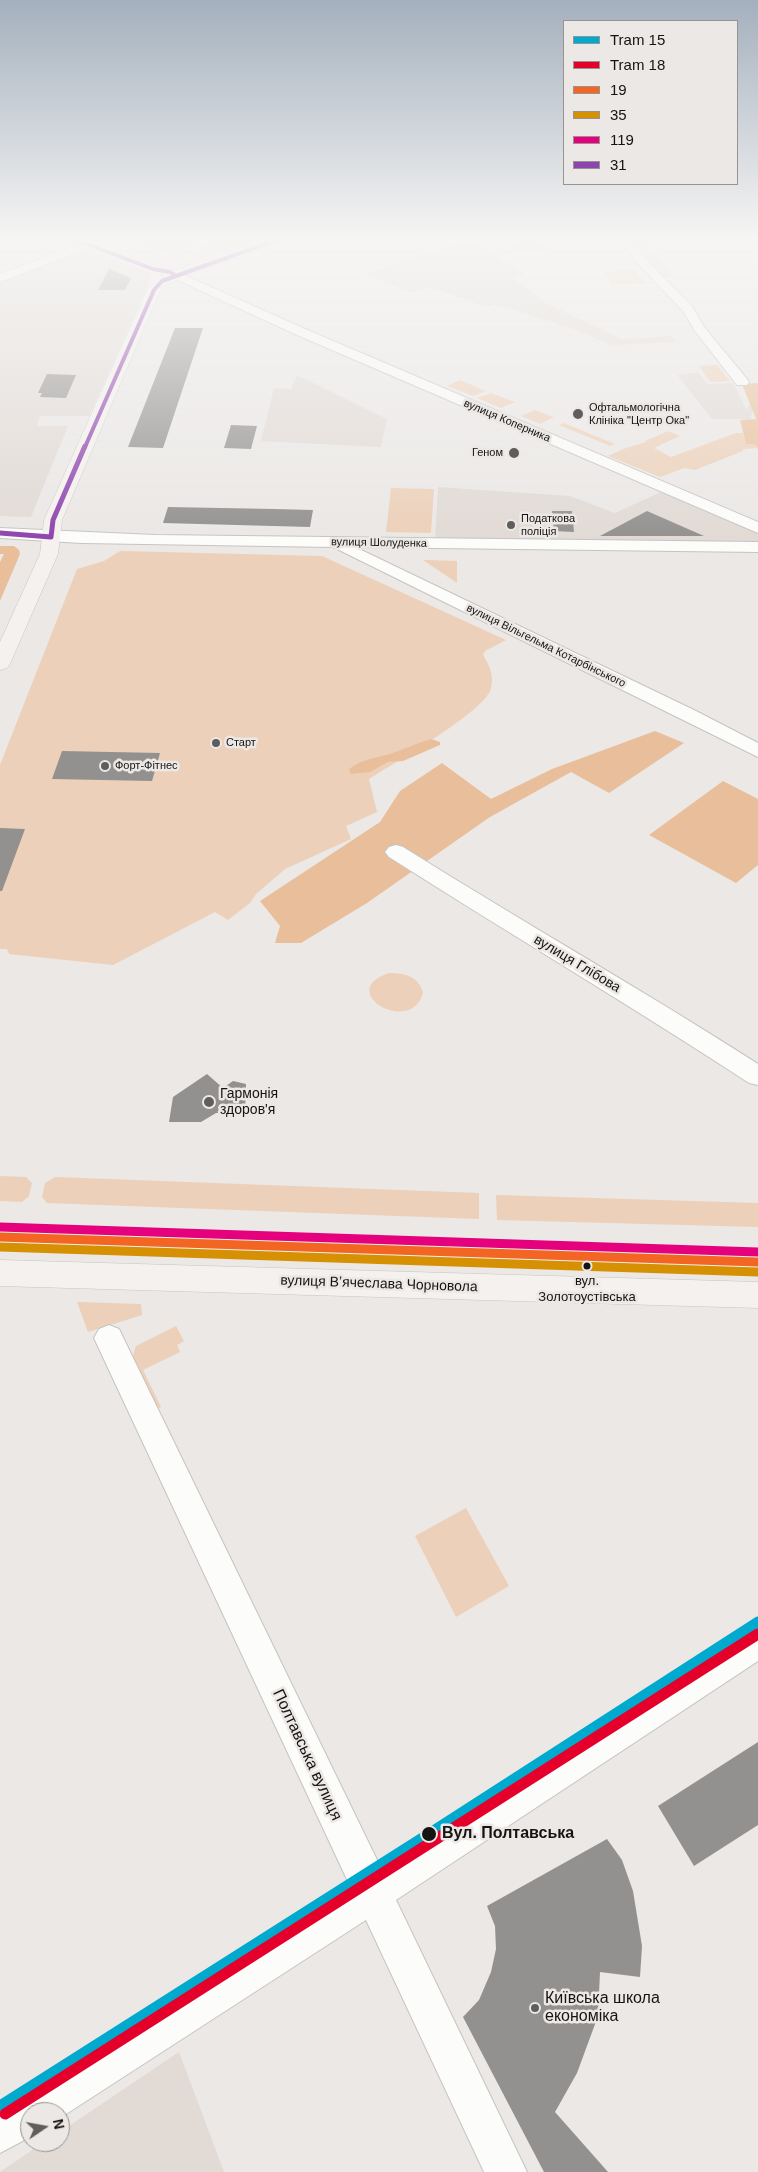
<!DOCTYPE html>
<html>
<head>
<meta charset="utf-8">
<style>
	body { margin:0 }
	#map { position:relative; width:758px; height:2172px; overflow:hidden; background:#ebe8e6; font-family:Arial,sans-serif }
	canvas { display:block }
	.legend { position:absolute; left:563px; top:20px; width:175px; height:165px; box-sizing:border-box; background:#ece8e5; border:1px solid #969391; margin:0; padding:6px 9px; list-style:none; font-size:15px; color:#151413 }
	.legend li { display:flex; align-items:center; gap:10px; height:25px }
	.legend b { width:25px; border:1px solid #969391 }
	.north { position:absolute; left:20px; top:2102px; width:50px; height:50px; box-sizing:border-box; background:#ece8e5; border:1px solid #969391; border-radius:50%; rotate:78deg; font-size:14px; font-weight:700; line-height:20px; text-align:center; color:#151413 }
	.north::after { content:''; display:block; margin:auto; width:18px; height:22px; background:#605e5d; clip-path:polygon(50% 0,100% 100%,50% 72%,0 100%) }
</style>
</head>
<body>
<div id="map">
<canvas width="758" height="2172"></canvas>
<ul class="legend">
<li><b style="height:6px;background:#00a9ce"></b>Tram 15</li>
<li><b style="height:6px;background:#e4002b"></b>Tram 18</li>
<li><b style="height:6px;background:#f26522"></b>19</li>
<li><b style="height:6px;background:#d59003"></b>35</li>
<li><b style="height:6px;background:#e5007d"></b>119</li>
<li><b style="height:6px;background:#8e44ad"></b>31</li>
</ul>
<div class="north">N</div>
</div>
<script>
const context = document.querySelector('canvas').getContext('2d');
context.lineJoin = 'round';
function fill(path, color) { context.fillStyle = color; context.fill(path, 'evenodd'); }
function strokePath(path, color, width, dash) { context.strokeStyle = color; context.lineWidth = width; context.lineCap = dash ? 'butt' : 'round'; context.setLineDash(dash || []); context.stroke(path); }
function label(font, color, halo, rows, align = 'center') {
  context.font = font + ' Arial,sans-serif'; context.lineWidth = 5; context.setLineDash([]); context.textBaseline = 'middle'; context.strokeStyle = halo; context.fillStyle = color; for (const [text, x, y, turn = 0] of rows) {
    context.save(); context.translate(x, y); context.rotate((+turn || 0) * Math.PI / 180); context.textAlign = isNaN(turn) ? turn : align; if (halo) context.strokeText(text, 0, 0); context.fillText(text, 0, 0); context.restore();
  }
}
fill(new Path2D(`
	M 630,237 L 642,237 L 674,277 L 661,278 Z
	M 469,242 L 482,245 L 525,275 L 513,278 L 544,302 L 621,339 L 671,336 L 676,342 L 611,345 L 571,328 L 510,309 L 495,305 L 487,307 L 429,287 L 412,293 L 365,274 L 449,245 Z
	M 80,250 L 90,250 L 149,272 L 152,277 L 89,416 L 40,416 L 37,426 L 68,426 L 31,517 L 0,516 L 0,283 Z
	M 698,372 L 708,384 L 733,383 L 747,410 L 758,382 L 751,419 L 712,419 L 677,375 Z
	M 297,375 L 387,419 L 381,447 L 261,441 L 274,388 L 291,389 Z
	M 438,487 L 570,496 L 615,513 L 663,491 L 758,531 L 758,546 L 435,541 Z
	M 179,2052 L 224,2172 L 0,2172 L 44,2142 L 60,2142 L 60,2132 Z`), '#e1dad5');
fill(new Path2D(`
	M 119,237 L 197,237 L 185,248 L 160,250 Z
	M 213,237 L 263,237 L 190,263 L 188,261 Z
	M 539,240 L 549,252 L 515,254 L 507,241 Z
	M 635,270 L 644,283 L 612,285 L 603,272 Z
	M 717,365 L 730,381 L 710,382 L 699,366 Z
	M 460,380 L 486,391 L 473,396 L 447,386 Z
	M 491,393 L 515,402 L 501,408 L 477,398 Z
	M 535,410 L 554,417 L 540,424 L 521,416 Z
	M 564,423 L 615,444 L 610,446 L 559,425 Z
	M 668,431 L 680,436 L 654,448 L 671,457 L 736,433 L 743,433 L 746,444 L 756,445 L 757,448 L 743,449 L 743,451 L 695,470 L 684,468 L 660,477 L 608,456 L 626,448 L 646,442 L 645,441 Z
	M 391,488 L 434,489 L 431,533 L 386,532 Z
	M 120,551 L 322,556 L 506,640 L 485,651 L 483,655 C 490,666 495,678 490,691 C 480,714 394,763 369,779 L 377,812 L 346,826 L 351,839 L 285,869 L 256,894 L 250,903 L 228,920 L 215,912 L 113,965 L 9,954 L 7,949 L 0,949 L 0,765 L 77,569 L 104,561 Z
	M 423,560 L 457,561 L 457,583 Z
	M 389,973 C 404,973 419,976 423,993 C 411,1037 334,991 389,973 Z
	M 0,1176 L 26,1177 L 32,1183 L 29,1196 L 22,1202 L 0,1201 Z
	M 55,1177 L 479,1193 L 479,1219 L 47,1203 L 42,1197 L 45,1183 Z
	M 496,1195 L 758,1203 L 758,1227 L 497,1220 Z
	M 77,1302 L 141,1304 L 142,1315 L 88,1332 Z
	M 176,1326 L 184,1341 L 177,1345 L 180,1352 L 143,1370 L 161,1407 L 156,1409 L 132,1359 L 136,1346 Z
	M 466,1508 L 509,1586 L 456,1617 L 415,1536 Z`), '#ecd0b9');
fill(new Path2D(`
	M 758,383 L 758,450 L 756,445 L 746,444 L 740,420 L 756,419 L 742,384 Z
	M 0,546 L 14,546 L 19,550 L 20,554 L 0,601 L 0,562 L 4,554 L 0,554 Z
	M 655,731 L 684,743 L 609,793 L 571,772 L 490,817 L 367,903 L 301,943 L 275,943 L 280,926 L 260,901 L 380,822 L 400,791 L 442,763 L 491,799 L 552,769 Z
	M 431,739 L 440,742 L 440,745 L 403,761 L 388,762 L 370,772 L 351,774 L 349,769 C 365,757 383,758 401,750 C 411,746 420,742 431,739 Z
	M 723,781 L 758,799 L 758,865 L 736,883 L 649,835 Z`), '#e9bf9b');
fill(new Path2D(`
	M 109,269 L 131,278 L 125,290 L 98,290 Z
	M 175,328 L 203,328 L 163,448 L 128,447 Z
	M 47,374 L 76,375 L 66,398 L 40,397 L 42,393 L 38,393 Z
	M 231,425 L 257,426 L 251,449 L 224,448 Z
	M 168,507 L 275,509 L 313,510 L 310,527 L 163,523 Z
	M 552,511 L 572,511 L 574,532 L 554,531 Z
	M 647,511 L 704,536 L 600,536 Z
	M 62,751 L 160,753 L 152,781 L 52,779 Z
	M 0,828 L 25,829 L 2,891 L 0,891 Z
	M 207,1074 L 223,1088 L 233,1081 L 246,1084 L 245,1113 L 216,1113 L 201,1122 L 169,1122 L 173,1097 Z
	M 758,1742 L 758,1825 L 694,1866 L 658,1806 Z
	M 607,1839 L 622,1860 L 633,1891 L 642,1946 L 640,1977 L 600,1972 L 598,2016 L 577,2073 L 555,2112 L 608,2172 L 544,2172 L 463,2017 L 479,2000 L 491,1972 L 496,1949 L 495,1926 L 487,1906 Z`), '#92918f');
const street = new Path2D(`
	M 108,237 L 114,240 L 112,242 L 83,250 L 0,282 L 0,274 L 75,246 Z
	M 617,237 L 628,237 L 648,262 L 692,306 L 704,327 L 747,379 L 749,382 L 747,385 L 737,385 L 695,331 L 683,311 L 640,266 Z
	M 175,271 L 305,329 L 758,522 L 758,533 L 297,335 L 171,277 L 169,275 Z
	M 0,528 L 155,535 L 758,542 L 758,552 L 355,547 L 696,711 L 758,743 L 758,757 L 333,547 L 81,543 L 0,538 Z
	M 396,845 L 403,847 C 521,921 641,989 758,1064 L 758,1085 L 749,1083 C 630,1005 508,933 389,857 L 385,852 L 389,847 Z
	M 109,1325 L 119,1329 L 380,1866 L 746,1629 L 758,1624 L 758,1661 L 396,1900 L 527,2172 L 484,2172 L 366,1920 L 60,2118 L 60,2112 L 30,2112 L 30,2137 L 0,2153 L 0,2108 L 208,1978 L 350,1886 L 94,1338 L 99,1329 Z`);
const secondary = new Path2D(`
	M 62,237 L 79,237 L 156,266 L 176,270 L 274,237 L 291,237 L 289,240 L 180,278 L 167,284 L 160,291 L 62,520 L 58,554 L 10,664 L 7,668 L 0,670 L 0,642 L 40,554 L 44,520 L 147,290 L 157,278 L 165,275 L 148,272 L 64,240 Z
	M 0,1224 L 758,1249 L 758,1275 L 0,1250 Z
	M 0,1260 L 758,1282 L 758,1308 L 0,1286 Z`);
strokePath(street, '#c6c4c2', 2);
strokePath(secondary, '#c6c4c2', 1);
fill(street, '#fcfcfb');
fill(secondary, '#f4f1ee');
strokePath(new Path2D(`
	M 0,1237 L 758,1262`), '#f26522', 9);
strokePath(new Path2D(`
	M 0,1247 L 758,1272`), '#d59003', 9);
strokePath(new Path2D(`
	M 0,1227 L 758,1252`), '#e5007d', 9);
strokePath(new Path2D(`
	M 68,237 L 153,269 L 170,272 L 175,275
	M 85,447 L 154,290 L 162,281 L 285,237`), '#8e44ad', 4);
strokePath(new Path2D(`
	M 0,533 L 51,537 L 53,520 L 85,446`), '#8e44ad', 5);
strokePath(new Path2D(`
	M 0,2106 L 429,1834 L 758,1622`), '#00a9ce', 11);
strokePath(new Path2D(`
	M 5,2114 L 758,1634`), '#e4002b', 11);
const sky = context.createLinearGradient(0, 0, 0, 541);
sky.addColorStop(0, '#a4b0bd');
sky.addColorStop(0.44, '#f6f5f4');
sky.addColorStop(1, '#f6f5f400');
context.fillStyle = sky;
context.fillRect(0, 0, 758, 541);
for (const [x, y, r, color] of [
	[578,414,6,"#605e5d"],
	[514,453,6,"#605e5d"],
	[511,525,5,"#605e5d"],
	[216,743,5,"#605e5d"],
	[105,766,5,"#605e5d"],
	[209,1102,6,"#605e5d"],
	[587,1266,4.5,"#151413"],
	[429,1834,8,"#151413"],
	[535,2008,5,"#605e5d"]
]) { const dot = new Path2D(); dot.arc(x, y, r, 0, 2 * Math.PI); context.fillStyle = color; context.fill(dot); strokePath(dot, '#ece8e5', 2); }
label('11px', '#151413', '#ece8e5', [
	["Офтальмологічна",589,408],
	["Клініка \"Центр Ока\"",589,421],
	["Геном",503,453,"right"],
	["Податкова",521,519],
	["поліція",521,532],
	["Старт",226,743],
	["Форт-Фітнес",115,766]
], 'left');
label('11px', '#151413', '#ece8e5', [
	["вулиця Коперника",507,421,23],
	["вулиця Шолуденка",379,543,1],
	["вулиця Вільгельма Котарбінського",546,646,26]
]);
label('13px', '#151413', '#ece8e5', [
	["вул.",587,1281],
	["Золотоустiвська",587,1297]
]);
label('14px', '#151413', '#ece8e5', [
	["вулиця Глібова",577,964,31],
	["вулиця Вʼячеслава Чорновола",379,1284,2]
]);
label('14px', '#151413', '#ece8e5', [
	["Гармонія",220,1094],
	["здоров'я",220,1110]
], 'left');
label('16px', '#151413', '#ece8e5', [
	["Полтавська вулиця",307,1755,65]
]);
label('bold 16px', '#151413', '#ece8e5', [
	["Вул. Полтавська",442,1834]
], 'left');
label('16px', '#151413', '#ece8e5', [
	["Київська школа",545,1999],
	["економіка",545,2017]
], 'left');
</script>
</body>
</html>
